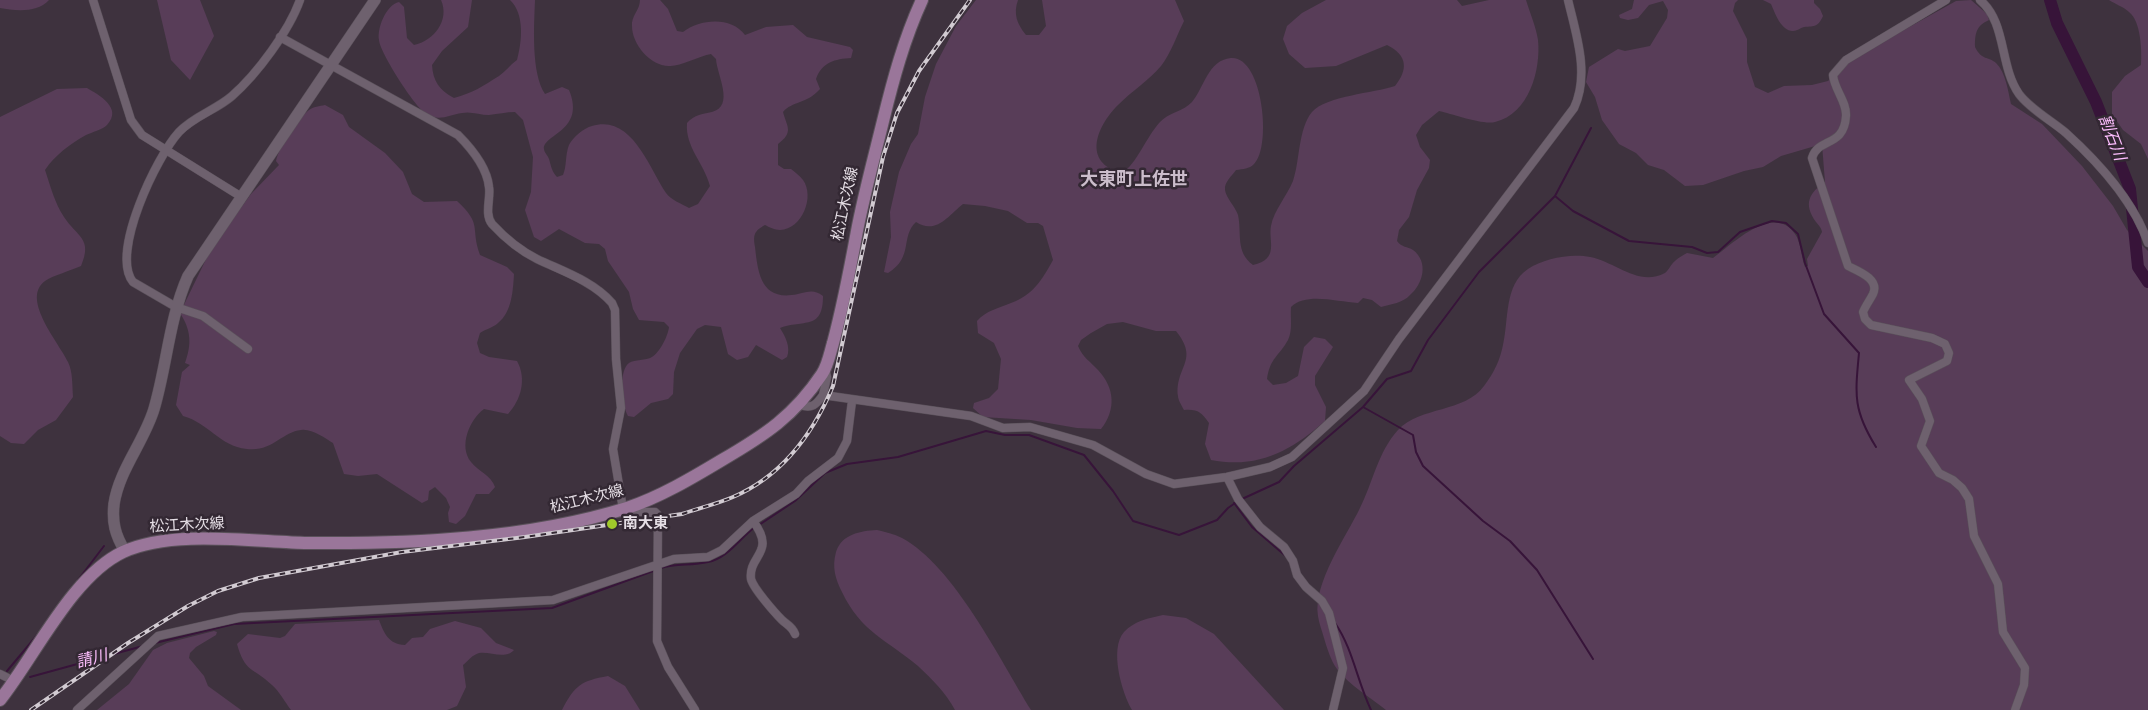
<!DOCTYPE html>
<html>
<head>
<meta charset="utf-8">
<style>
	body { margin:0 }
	canvas { display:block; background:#3e323e }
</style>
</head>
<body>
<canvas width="2148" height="710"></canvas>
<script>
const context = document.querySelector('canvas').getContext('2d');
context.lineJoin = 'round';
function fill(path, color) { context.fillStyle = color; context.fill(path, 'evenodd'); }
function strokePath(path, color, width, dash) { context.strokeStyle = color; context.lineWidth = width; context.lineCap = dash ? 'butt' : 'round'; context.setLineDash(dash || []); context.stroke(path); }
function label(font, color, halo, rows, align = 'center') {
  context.font = font + ' Jost,"Noto Sans JP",sans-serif'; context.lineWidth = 5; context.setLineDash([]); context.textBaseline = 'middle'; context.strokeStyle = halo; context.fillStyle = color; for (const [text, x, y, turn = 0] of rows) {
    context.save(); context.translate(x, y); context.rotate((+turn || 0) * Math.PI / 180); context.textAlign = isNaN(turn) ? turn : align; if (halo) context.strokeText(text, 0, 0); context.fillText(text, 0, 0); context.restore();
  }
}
fill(new Path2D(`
	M 0,0 L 49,0 C 37,13 16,11 0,8 Z
	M 157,0 L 200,0 L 214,36 L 190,80 L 171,60 Z
	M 441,0 L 472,0 L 468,27 L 442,51 L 432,65 C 433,81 439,90 454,98 C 473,93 483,86 499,76 C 505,72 510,65 517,60 C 522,42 525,14 510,0 L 535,0 C 534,26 531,73 545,94 L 562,87 L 569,90 C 586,131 543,134 544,149 C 544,152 548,156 549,159 C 551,166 552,172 557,177 L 563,175 C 567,166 565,155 569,145 C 573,137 584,128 592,126 C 632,114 649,168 666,193 C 671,200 682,204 689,208 L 698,204 L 710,186 C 704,163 685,147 687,123 C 694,115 702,114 712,112 C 735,106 717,75 716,59 L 711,54 C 699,56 679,67 669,66 C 650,66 632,44 632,26 C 631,16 640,10 640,0 L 660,0 L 668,9 L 677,31 L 683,32 C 700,19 731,16 745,35 L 766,27 L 793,25 L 807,37 L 850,47 L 853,50 L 851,58 C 835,59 822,62 816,79 L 820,89 C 807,104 792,101 783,112 C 787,127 794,132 778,144 L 778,165 L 784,169 L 791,169 C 795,172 800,176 803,180 C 815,197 802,229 780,230 C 775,230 769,227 765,225 C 754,231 753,235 755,247 C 758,275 762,302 798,294 C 809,292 813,289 823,296 C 823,331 803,319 780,328 C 785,336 791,347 787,357 L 782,360 L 756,345 L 748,357 L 737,360 L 728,354 L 721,327 L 705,325 L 697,329 L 680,353 L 674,372 L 673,394 L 668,399 L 651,403 L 634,417 L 628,416 C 622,406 618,371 629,363 C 635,359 646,361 652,357 C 660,352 668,336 669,327 L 664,322 L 639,320 L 633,309 L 629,292 L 608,261 L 605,249 L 599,244 L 585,243 L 559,229 L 541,241 L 534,237 L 525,210 L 531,192 L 533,157 L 523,120 L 515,112 C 506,112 498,114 489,115 C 480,115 471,111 462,113 C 449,115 439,122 426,114 C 415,107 380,53 379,40 C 377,28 386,5 399,2 L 404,7 L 407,38 L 414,45 C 434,41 450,20 441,0 Z
	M 976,0 L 1018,0 C 1013,14 1017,24 1026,35 L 1039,35 L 1046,26 L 1042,0 L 1175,0 L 1184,21 C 1177,35 1171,53 1161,66 C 1148,81 1132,91 1118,105 C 1096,127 1082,163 1122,173 C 1137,164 1146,137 1160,122 C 1168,113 1184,111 1192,102 C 1204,88 1208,60 1231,58 C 1263,56 1272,147 1254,164 C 1249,169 1243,169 1236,170 C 1232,176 1224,182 1225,190 C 1226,198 1235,206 1238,215 C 1242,233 1235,252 1253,265 C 1280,259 1268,241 1271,226 C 1274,210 1287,196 1293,181 C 1300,161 1298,129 1312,112 C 1326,96 1374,93 1395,86 C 1408,70 1408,55 1387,45 L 1336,66 L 1305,68 L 1289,54 L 1283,39 L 1287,26 L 1302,13 L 1326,0 L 1457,0 L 1462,6 L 1489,0 L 1526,0 C 1530,13 1536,27 1538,40 C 1541,70 1529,114 1495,122 C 1482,125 1453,114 1439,111 L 1422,125 L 1416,135 L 1420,147 L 1430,160 L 1429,168 L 1417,190 L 1409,217 L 1399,230 L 1397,241 C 1402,248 1407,246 1413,250 C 1429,262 1423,284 1410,295 C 1403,303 1391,304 1381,307 L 1372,300 L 1363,298 L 1358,303 C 1338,302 1306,292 1291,307 C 1290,317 1293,330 1288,340 C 1279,356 1270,358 1267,379 L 1273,385 L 1286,383 L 1298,376 L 1304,347 L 1314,337 L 1325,339 L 1333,347 L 1315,376 L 1315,385 L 1326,407 L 1325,421 C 1291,451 1258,469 1211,460 L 1205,444 L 1209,423 C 1201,412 1198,409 1184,410 C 1182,406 1178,400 1178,396 C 1175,366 1200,361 1176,331 L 1156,331 L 1123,322 L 1107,324 L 1091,333 L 1081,340 L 1078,346 C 1083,358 1090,361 1098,370 C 1115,388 1116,410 1101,429 L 1077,428 L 1031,420 L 983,417 L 973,408 L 974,403 L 989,398 L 998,389 L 1001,359 L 994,343 L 978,333 L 977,321 C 987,310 997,309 1011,303 C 1033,295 1042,280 1053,260 L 1043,226 L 1038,223 L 1027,223 L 1008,211 L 985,206 L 963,204 C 948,216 936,235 916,222 C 900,237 914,257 888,273 L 884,272 L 891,237 L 890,212 L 899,172 L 911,144 L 918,134 L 925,97 L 936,64 L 956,26 Z
	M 1634,0 L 1738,0 L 1735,3 L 1733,11 L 1747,39 L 1747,62 L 1755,87 L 1768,93 L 1784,86 L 1812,85 L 1828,81 L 1850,60 L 1956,1 L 1971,0 L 1987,14 L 1989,20 C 1976,26 1975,33 1975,47 C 1982,61 1988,56 1996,63 C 2006,73 2008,91 2011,104 L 2042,124 L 2082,166 L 2113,206 L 2127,230 L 2148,251 L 2148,710 L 1386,710 C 1370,697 1350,686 1337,669 C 1331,661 1327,648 1324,638 C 1322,631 1319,623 1318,616 C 1313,583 1346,537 1360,508 C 1373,482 1378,452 1398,430 C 1421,406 1464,413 1484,386 C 1494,373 1500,360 1503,345 C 1509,319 1504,285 1528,269 C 1544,258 1572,253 1590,257 C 1616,262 1638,287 1665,273 C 1669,270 1671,264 1675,261 C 1678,258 1683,255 1687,253 L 1713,258 C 1731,245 1774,202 1795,234 C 1801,242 1801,257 1805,267 L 1808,266 L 1807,259 L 1822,232 C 1821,227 1819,226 1816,222 C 1803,204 1809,193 1825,182 L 1822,144 L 1781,156 L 1763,167 L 1744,171 L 1703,185 L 1685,186 L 1664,170 L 1648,165 L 1636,153 L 1619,144 L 1602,120 L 1595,97 L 1586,82 L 1589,67 L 1618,49 L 1625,51 L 1650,46 L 1667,18 L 1668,10 L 1663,1 L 1649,5 L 1638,18 L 1628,20 L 1620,18 L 1619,15 L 1632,9 Z
	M 1763,0 L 1814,0 L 1814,3 L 1820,9 L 1823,16 C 1818,27 1815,26 1804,27 C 1800,28 1797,31 1793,31 C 1781,31 1775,13 1771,4 Z
	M 2109,0 L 2148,0 L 2148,159 L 2141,144 L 2123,130 L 2112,114 L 2112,92 L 2125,76 L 2141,65 C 2142,51 2141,21 2129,12 C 2124,7 2115,4 2109,0 Z
	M 87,88 C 99,95 123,108 107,125 C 102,130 92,132 86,135 C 71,143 54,156 45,170 C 50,185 55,204 64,217 C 77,237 93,238 81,266 C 70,271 54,275 45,281 C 20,299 60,344 68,362 C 73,372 72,386 73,397 L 56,420 L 38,430 L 24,444 L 11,443 L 0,436 L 0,117 L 57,89 Z
	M 325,105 L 343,115 L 349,127 L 385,153 L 403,172 L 412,194 L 424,202 L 457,201 C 483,225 470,227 480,255 L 507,267 L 514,274 C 513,290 512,312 498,323 C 493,328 485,329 480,333 L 477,343 L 480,353 L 489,357 L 517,361 C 527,379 521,400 508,414 L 484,409 C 470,419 458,446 471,462 C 479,472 491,475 495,487 L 489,494 L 476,494 L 465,516 L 456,524 L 449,522 L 448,513 L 450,507 L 446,498 L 435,487 L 429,491 L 428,500 L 422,503 L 377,474 L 358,476 L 344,474 L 333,443 C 325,438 311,428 301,430 C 282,432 272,452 247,449 C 219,446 209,423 183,416 L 176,405 L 182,372 L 190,365 L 185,363 C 192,344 191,330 180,313 L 211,249 L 251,194 L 279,165 L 276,161 C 279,147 298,118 309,110 C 313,107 320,106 325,105 Z
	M 877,530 C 885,532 894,534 902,538 C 954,566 1000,660 1031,710 L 955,710 C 946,693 932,679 918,666 C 887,640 861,632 842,592 C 835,578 832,567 836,552 C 842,534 860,531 877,530 Z
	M 1163,615 L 1186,618 L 1214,634 L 1284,710 L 1132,710 C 1122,693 1109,649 1124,632 C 1134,621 1149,618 1163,615 Z
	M 379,620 C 384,633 388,644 405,645 L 412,638 L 423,637 L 430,629 L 455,621 L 481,628 L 496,643 L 514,650 C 505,660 490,651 479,653 C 472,655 468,661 463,665 L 466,687 L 457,706 L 447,710 L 291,710 C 285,702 279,691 272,685 C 253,667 245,673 237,644 L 248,634 L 280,638 L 285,636 L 295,624 Z
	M 214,631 L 217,632 L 216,635 L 196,647 L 190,653 L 189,658 L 204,676 L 208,686 L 241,710 L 97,710 L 129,684 L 153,650 L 167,643 Z
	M 608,676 L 625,686 L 640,710 L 562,710 C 575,685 581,681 608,676 Z`), '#583d58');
strokePath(new Path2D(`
	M 1555,196 L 1573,211 L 1629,241 L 1692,247 L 1707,253 L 1718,252 L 1740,232 L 1772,221 L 1786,223 L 1798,234 L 1805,263 L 1824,314 L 1859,353 C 1855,395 1853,410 1876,447
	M 1363,407 L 1413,435 L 1416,452 L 1423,466 L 1483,521 L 1510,541 L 1537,570 L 1593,659
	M 1242,499 L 1279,482 L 1294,466 L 1363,407 L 1387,379 L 1411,371 L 1428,340 L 1479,272 L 1555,196 L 1591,128
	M 1234,503 L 1252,527 L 1288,558
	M 759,525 L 795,501 L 825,473 L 847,464 L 898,457 L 986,431 L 1005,435 L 1029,435 L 1084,455 L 1113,491 L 1133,521 L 1179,535 L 1217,520 L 1228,508 L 1238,501
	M 661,568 C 676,563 692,566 708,562 C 727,559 740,538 755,527
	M 78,580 L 104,546
	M 1335,623 C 1353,649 1357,681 1371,710
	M 155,643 L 234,624 L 552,608 L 656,570
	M 7,671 L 38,634
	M 30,677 L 143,646`), '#371439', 2);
strokePath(new Path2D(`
	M 2050,0 L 2057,23 L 2096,102 L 2130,189 L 2138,267 L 2148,282`), '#371439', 12);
const street = new Path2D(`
	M 93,0 L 131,120 L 142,135 L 240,196
	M 1946,0 L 1846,60 L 1833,75 C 1834,89 1847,102 1846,116 C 1844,148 1818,137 1812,158 L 1848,266 C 1858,271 1880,279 1873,294 C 1870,300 1866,305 1863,312 L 1865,319 L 1871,325 L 1932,338 L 1945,344 L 1949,353 L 1947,361 L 1909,380 L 1922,399 L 1930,421 L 1921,446 L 1939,473 L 1953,480 L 1962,488 L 1969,499 L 1974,536 L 1998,584 L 2003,632 L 2025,668 L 2024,685 L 2015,710
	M 1980,0 C 2007,23 1999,65 2019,94 C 2030,109 2052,121 2066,133 C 2098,162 2134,202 2148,243
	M 280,37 L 458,135 C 472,149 487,167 489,187 C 491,198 484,214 492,224 C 504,237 521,251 537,259 C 562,271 593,281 612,303 L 615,310 L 616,359 L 621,408 L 613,449 L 623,509
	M 248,349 L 203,316 L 176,307 L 133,282 C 110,253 157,156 179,132 C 194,116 216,110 232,96 C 257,74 289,31 300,0
	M 825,369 L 827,377 L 823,395 L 971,416 L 1003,428 L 1030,427 L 1093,445 L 1146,474 L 1174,484 L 1227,477 L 1270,467 L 1292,457 L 1364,391 L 1399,339 L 1574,108 C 1590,74 1576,34 1568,0
	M 800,405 C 812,409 816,405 823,395
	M 1227,477 L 1238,499 L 1260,527 L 1284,547 L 1293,561 L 1297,575 L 1306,587 L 1322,601 L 1329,613 L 1343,668 L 1333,710
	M 629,507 L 634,512 L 655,512 L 658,515 L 657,641 L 668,667 L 695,710
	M 753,521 C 777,553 748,555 751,579 C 753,588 775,613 782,620 C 787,625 792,626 795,634
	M 0,674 L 14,681
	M 77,710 L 158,636 L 242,617 L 553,600 L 674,559 L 708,557 L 722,550 L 753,521 L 796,494 L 808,481 L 838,458 L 847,441 L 852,401`);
const secondary = new Path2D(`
	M 125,551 C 115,535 112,522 114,504 C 119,470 144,442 154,409 C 167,365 169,319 188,276 L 375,0`);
const primary = new Path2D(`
	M 0,700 C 35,656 72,576 123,552 C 172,529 255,542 308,543 C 412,544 528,539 627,508 C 660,497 692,478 722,460 C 765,435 794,416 822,374 C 828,365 830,353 833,343 C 843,306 850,269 857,231 C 864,194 874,158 883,121 C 893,80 904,39 922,0`);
strokePath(street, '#5a515a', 9);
strokePath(secondary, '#5a515a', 12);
strokePath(primary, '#5a515a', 14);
strokePath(street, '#6e616e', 8);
strokePath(secondary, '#6e616e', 11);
strokePath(primary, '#9a769a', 12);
const rail = new Path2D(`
	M 31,710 L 128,643 L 188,606 L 218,591 L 259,578 L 402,552 L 525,537 L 682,514 C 699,508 717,504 733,497 C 782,476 813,434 833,386 L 883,157 L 897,113 L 919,71 L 970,0`);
strokePath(rail, '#d2cbd2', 4);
strokePath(rail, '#332833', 2, [5.5]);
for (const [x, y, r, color] of [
	[612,524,6,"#a0c92b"]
]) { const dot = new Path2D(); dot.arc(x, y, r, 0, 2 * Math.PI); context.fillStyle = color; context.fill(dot); strokePath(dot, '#332833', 2); }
label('15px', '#e5dee5', '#332833', [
	["松江木次線",846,204,-78],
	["松江木次線",587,500,-14],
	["松江木次線",187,526,-3]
]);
label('bold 15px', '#e5dee5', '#332833', [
	["南大東",623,524]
], 'left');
label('italic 16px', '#fcbdfd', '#332833', [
	["割石川",2111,138,69],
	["請川",92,660,-15]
]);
label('bold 18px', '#cbbdcb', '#332833', [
	["大東町上佐世",1134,181]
]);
</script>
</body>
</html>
